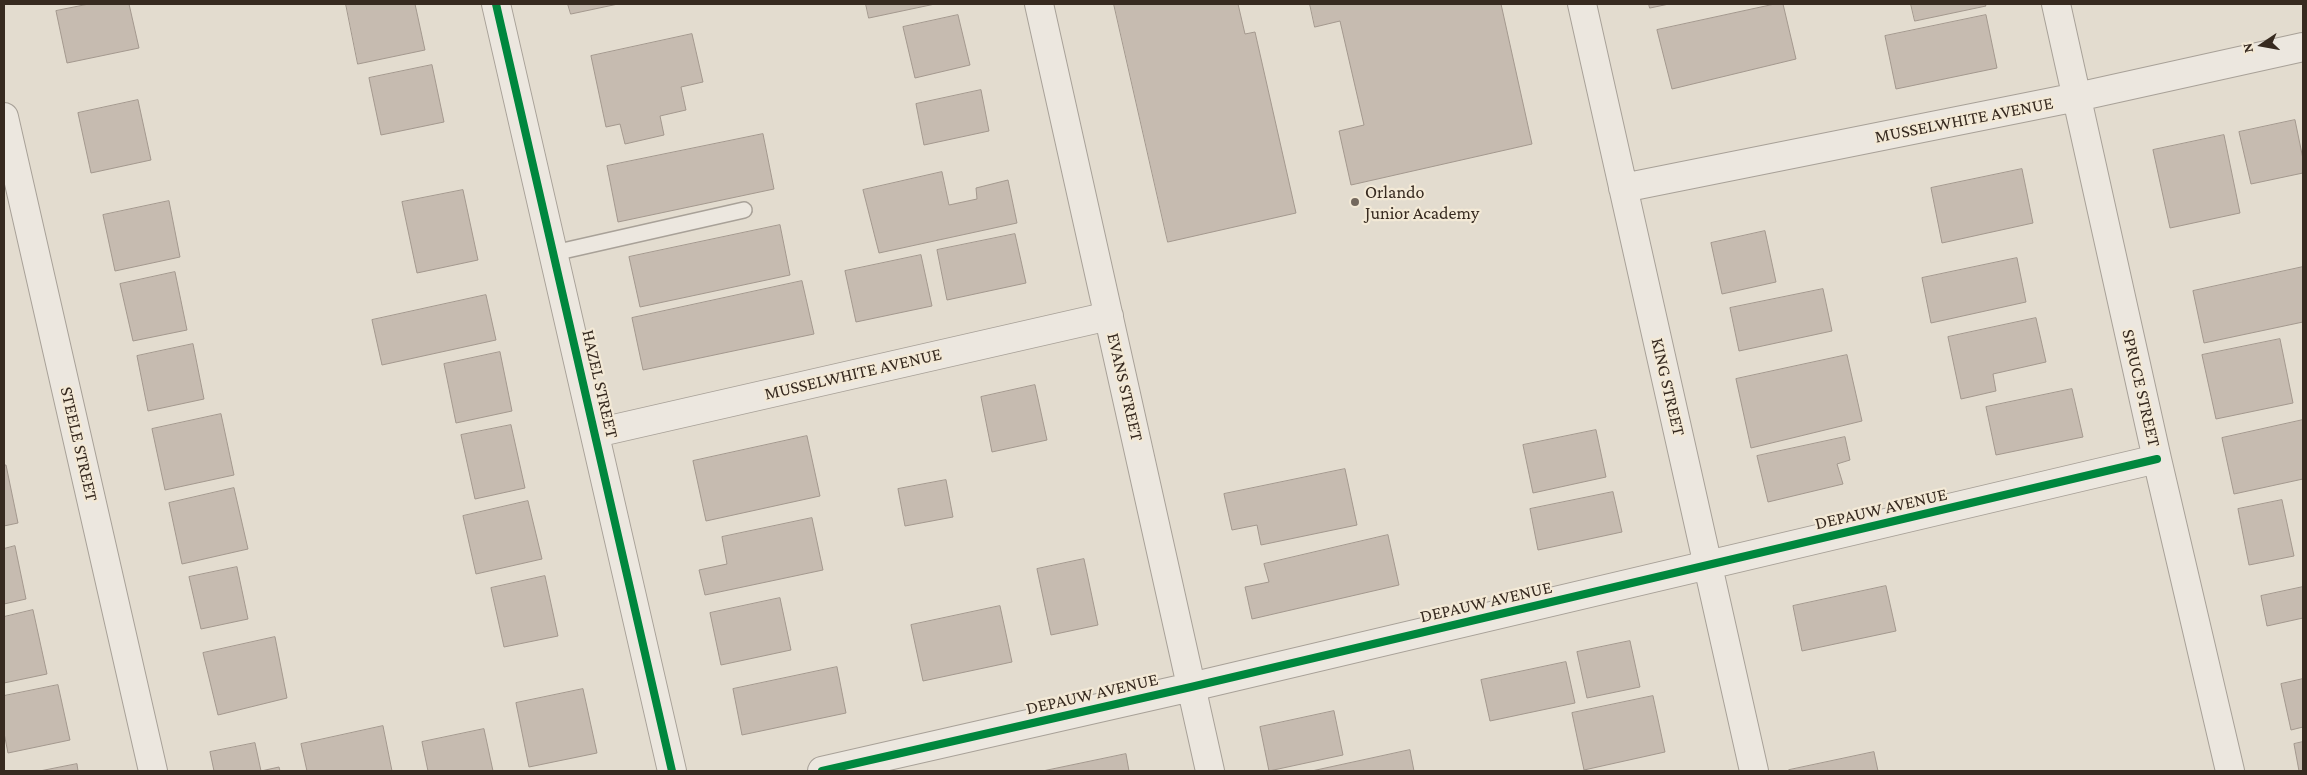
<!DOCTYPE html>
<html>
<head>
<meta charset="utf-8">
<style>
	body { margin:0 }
	#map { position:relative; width:2307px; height:775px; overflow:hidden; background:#e3dccf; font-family:"Crimson Pro",serif }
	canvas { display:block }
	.frame { position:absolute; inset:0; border:5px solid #372a20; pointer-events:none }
	.north { position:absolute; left:2237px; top:20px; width:50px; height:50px; -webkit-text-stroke:4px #f3e9d6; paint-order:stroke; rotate:258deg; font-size:14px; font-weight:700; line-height:20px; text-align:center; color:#372a20 }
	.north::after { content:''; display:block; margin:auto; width:18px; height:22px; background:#372a20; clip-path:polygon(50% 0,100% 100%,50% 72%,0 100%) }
</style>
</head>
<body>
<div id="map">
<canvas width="2307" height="775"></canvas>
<div class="frame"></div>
<div class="north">N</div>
</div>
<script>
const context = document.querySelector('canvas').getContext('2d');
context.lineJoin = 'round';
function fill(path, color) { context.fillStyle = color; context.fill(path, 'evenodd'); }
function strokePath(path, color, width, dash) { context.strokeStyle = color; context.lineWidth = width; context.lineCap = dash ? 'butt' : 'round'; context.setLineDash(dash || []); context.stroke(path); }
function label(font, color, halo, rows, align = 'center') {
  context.font = font + ' "Crimson Pro",serif'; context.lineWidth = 4.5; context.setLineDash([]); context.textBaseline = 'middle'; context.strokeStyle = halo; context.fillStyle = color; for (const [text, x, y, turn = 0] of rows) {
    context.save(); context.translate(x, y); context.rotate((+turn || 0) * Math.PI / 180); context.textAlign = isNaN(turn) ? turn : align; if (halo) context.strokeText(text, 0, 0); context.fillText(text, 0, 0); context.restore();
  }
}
const building = new Path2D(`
	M 89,4 L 129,4 L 139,48 L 67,63 L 56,11 Z
	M 346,4 L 415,4 L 425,50 L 358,64 Z
	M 568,4 L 618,4 L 571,14 Z
	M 866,4 L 935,4 L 869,18 Z
	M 1114,4 L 1238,4 L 1245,34 L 1255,32 L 1296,213 L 1168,242 Z
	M 1310,4 L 1501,4 L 1532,144 L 1351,185 L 1339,131 L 1364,125 L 1340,21 L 1315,27 Z
	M 1649,4 L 1669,4 L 1650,8 Z
	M 1775,4 L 1783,4 L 1796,59 L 1672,89 L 1657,30 Z
	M 1911,4 L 1985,4 L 1986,6 L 1915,21 Z
	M 958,15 L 970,65 L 915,78 L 903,27 Z
	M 1986,15 L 1997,68 L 1896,89 L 1885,36 Z
	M 692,34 L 703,82 L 681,87 L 686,110 L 660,116 L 664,135 L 625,144 L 620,124 L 606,127 L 591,56 Z
	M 432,65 L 444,122 L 381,135 L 369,78 Z
	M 981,90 L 989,131 L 924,145 L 916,104 Z
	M 138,100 L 151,160 L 91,173 L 78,113 Z
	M 2295,120 L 2303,159 L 2303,173 L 2251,184 L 2239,132 Z
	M 763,134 L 774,189 L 618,222 L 607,166 Z
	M 2224,135 L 2240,213 L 2170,228 L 2153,150 Z
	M 2022,169 L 2033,223 L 1942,243 L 1931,188 Z
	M 942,172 L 949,205 L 977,199 L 976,188 L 1008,180 L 1017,223 L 879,253 L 863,190 Z
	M 463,190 L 478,260 L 417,273 L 402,202 Z
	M 169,201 L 180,257 L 115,271 L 103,215 Z
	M 780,225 L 790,275 L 640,307 L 629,257 Z
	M 1765,231 L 1776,282 L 1722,294 L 1711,243 Z
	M 1015,234 L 1026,283 L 947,300 L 937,250 Z
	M 921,255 L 932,306 L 856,322 L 845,271 Z
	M 2017,258 L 2026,302 L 1931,323 L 1922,278 Z
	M 2303,267 L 2303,322 L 2204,343 L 2193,291 Z
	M 175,272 L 187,330 L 133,341 L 120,284 Z
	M 802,281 L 814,334 L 643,370 L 632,318 Z
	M 1823,289 L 1832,331 L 1739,351 L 1730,308 Z
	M 486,295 L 496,340 L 382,365 L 372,320 Z
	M 2036,318 L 2046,362 L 1993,374 L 1996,391 L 1961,399 L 1948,337 Z
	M 2280,339 L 2293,403 L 2216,419 L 2202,355 Z
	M 193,344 L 204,399 L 148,411 L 137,356 Z
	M 500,352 L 512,411 L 456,423 L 444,364 Z
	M 1847,355 L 1862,421 L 1751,448 L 1736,379 Z
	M 1035,385 L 1047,440 L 992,452 L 981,397 Z
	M 2072,389 L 2083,437 L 1996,455 L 1986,407 Z
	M 221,414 L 234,475 L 165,490 L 152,429 Z
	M 2303,420 L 2303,479 L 2234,494 L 2222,438 Z
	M 511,425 L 525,488 L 475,499 L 461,435 Z
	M 1596,430 L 1606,477 L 1533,493 L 1523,445 Z
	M 807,436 L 820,496 L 706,521 L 693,461 Z
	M 1845,437 L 1850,460 L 1837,464 L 1843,484 L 1768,502 L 1757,456 Z
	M 4,465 L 6,465 L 18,523 L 4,526 Z
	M 1345,469 L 1357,525 L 1261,545 L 1257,525 L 1232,530 L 1224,494 Z
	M 946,480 L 953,517 L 905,526 L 898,489 Z
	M 234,488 L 248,549 L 182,564 L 169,503 Z
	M 1613,492 L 1622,532 L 1538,550 L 1530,509 Z
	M 2282,500 L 2294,556 L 2249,565 L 2238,509 Z
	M 528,501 L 542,559 L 476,574 L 463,516 Z
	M 812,518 L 823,570 L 705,595 L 699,570 L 727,564 L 722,537 Z
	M 1388,535 L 1399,585 L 1252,619 L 1245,587 L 1269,582 L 1264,564 Z
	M 15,546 L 26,599 L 4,604 L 4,549 Z
	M 1084,559 L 1098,625 L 1051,635 L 1037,569 Z
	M 237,567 L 248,619 L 201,629 L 189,577 Z
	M 545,576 L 558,636 L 504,647 L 491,588 Z
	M 1886,586 L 1896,631 L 1802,651 L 1793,606 Z
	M 2303,587 L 2303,618 L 2267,626 L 2261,596 Z
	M 780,598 L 791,650 L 721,665 L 710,613 Z
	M 1000,606 L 1012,662 L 923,681 L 911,625 Z
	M 33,610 L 47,674 L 4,683 L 4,617 Z
	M 275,637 L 287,698 L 218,715 L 203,653 Z
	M 1630,641 L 1640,687 L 1587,698 L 1577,652 Z
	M 1566,662 L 1575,703 L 1490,721 L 1481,680 Z
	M 837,667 L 846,713 L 742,735 L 733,689 Z
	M 2303,679 L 2303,727 L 2291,730 L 2281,684 Z
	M 58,685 L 70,740 L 8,753 L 4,733 L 4,696 Z
	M 583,689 L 597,753 L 529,767 L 516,703 Z
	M 1653,696 L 1665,752 L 1584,770 L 1572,713 Z
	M 1334,711 L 1343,755 L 1269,771 L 1260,727 Z
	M 383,726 L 392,771 L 307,771 L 301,744 Z
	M 484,729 L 493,771 L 428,771 L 422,742 Z
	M 2303,742 L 2303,771 L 2299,771 L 2294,744 Z
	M 255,743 L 261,771 L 279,767 L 280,771 L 214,771 L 210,752 Z
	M 1410,750 L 1414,771 L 1312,771 Z
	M 1874,752 L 1878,771 L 1790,771 L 1789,770 Z
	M 1126,754 L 1129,771 L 1043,771 Z
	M 77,764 L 78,771 L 40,771 Z`);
fill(building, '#c6bbb0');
strokePath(building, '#a3988e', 1);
const lane = new Path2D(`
	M 554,253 L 744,210`);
const street = new Path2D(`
	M 496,4 L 672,771
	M 1039,4 L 1210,771
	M 1582,4 L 1754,771
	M 2056,4 L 2157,459 L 2230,771
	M 4,117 L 153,771
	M 1623,188 L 2077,97 L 2303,47
	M 596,433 L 1109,316
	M 822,771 L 1191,687 L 2157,459`);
strokePath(lane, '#a8a198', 18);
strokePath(street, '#a8a198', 30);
strokePath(lane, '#ece7df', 15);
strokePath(street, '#ece7df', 28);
strokePath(new Path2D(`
	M 496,4 L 672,771
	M 822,771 L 1191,687 L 2157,459`), '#00873e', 8);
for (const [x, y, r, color] of [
	[1355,202,5,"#73685d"]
]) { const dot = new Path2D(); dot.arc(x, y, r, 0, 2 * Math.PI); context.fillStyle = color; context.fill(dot); strokePath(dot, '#f3e9d6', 2); }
label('18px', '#372a20', '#f3e9d6', [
	["MUSSELWHITE AVENUE",1964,120,-11],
	["MUSSELWHITE AVENUE",853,374,-13],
	["HAZEL STREET",600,384,77],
	["EVANS STREET",1125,387,77],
	["KING STREET",1668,387,77],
	["SPRUCE STREET",2141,388,77],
	["STEELE STREET",79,444,77],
	["DEPAUW AVENUE",1881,509,-13],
	["DEPAUW AVENUE",1486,602,-13],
	["DEPAUW AVENUE",1092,694,-13]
]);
label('18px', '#372a20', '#f3e9d6', [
	["Orlando",1365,192],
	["Junior Academy",1365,213]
], 'left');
</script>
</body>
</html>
